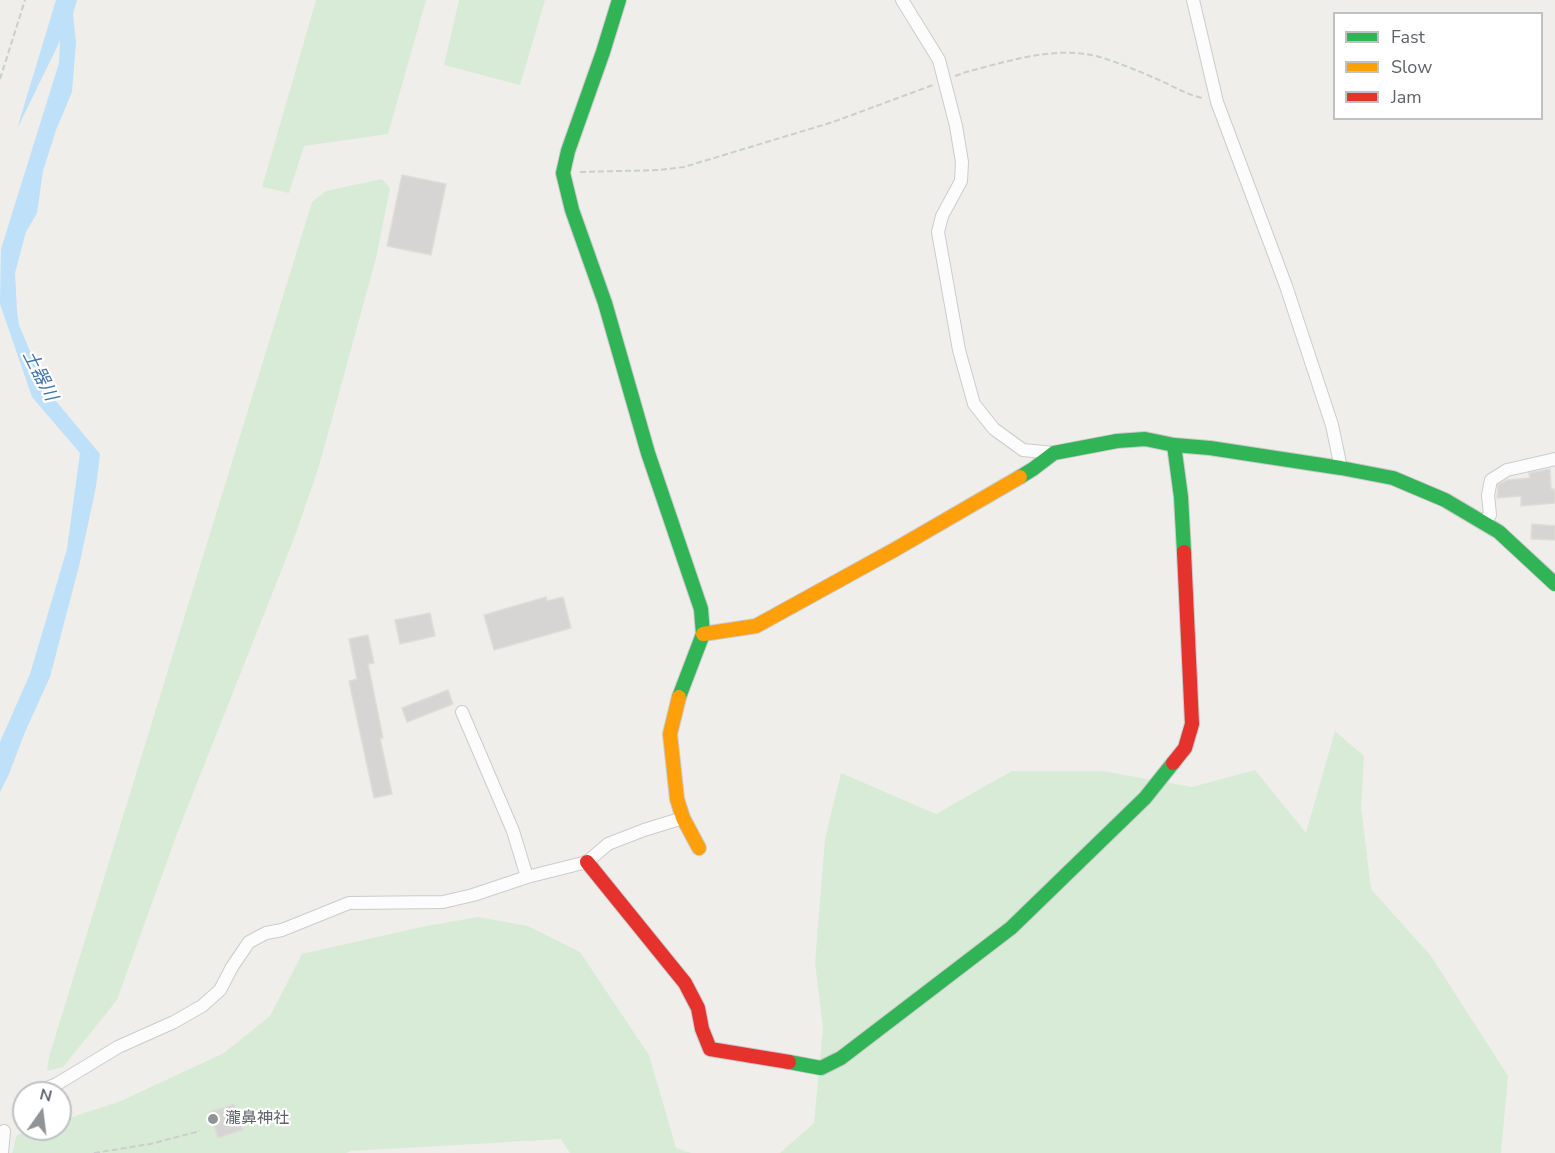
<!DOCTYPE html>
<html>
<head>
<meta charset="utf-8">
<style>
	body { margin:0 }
	#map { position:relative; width:1555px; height:1153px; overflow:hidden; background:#efeeea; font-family:"Nunito Sans",sans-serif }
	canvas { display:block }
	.legend { position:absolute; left:1333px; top:12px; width:210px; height:108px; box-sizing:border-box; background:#fff; border:2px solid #bfc1c3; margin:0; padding:8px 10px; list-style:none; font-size:18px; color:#5f6368 }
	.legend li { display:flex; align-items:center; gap:12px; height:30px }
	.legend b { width:30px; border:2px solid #bfc1c3 }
	.north { position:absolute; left:12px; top:1081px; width:60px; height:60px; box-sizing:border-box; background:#fff; border:2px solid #bfc1c3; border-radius:50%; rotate:14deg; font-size:16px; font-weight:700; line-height:24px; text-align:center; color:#5f6368 }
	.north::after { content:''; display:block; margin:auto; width:21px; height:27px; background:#919496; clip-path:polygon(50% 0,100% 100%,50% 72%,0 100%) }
</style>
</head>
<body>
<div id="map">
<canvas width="1555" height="1153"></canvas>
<ul class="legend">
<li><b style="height:8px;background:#30b455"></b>Fast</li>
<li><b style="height:8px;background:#ff9f0a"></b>Slow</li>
<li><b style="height:8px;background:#e5322d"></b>Jam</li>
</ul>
<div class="north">N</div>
</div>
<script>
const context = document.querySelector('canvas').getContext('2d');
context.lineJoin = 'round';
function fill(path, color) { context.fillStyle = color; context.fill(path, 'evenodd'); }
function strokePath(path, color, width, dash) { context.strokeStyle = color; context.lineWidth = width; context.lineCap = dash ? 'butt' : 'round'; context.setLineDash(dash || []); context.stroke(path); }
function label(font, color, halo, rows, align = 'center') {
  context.font = font + ' "Nunito Sans","Noto Sans JP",sans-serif'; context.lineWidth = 4.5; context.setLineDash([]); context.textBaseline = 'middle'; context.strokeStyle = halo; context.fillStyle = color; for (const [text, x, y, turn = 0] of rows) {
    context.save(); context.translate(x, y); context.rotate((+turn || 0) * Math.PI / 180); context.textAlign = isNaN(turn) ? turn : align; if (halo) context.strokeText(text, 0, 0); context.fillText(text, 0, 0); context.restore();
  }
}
fill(new Path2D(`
	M 316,0 L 426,0 L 388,134 L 304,146 L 289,193 L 262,187 Z
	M 459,0 L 545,0 L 520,85 L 444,65 Z
	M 382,179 L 390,188 L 376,258 L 319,466 L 295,536 L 178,831 L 117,1000 L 63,1067 L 47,1071 L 49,1057 L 312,202 L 326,191 Z
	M 1335,731 L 1364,756 L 1361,807 L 1371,889 L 1431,956 L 1508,1076 L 1501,1153 L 780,1153 L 814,1123 L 823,1028 L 815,963 L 825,839 L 841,773 L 936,814 L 1012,771 L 1102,771 L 1192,787 L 1255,770 L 1306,833 Z
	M 478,917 L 528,926 L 580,952 L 649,1055 L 676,1148 L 691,1153 L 570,1153 L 561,1139 L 351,1151 L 346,1153 L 12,1153 L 17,1135 L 35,1129 L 60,1129 L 60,1121 L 121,1101 L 224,1053 L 270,1016 L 302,954 L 421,927 Z`), '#d8ebd6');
fill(new Path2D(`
	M 56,0 L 77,0 L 73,14 L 76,42 L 72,92 L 56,130 L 43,171 L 37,213 L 26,232 L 15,273 L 17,311 L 19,325 L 46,389 L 100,454 L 96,487 L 79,566 L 50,677 L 25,732 L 9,774 L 0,792 L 0,742 L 30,674 L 67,549 L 80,453 L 32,397 L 0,304 L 1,249 L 59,63 L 60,41 L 17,129 Z`), '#bfe0f9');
const building = new Path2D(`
	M 402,175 L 446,184 L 431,255 L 387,246 Z
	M 1550,469 L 1551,489 L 1555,489 L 1555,503 L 1521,506 L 1521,496 L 1497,498 L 1498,485 L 1507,480 L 1530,478 L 1529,473 Z
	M 1532,524 L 1555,526 L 1555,540 L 1531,539 Z
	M 546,597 L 547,601 L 563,597 L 571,628 L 494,650 L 484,615 Z
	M 430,613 L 435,636 L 400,644 L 395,620 Z
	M 368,635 L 374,663 L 368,664 L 383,738 L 380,738 L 392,794 L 374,798 L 349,681 L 357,679 L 349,639 Z
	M 448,690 L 453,704 L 407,722 L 402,708 Z
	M 234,1104 L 243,1130 L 218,1138 L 209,1112 Z`);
fill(building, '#d6d5d3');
strokePath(building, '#deddd9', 1.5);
const street = new Path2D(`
	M 902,0 L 939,60 L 956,126 L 962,162 L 961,181 L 942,216 L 938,232 L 959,350 L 974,404 L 994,429 L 1023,450 L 1054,453
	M 1193,0 L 1217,102 L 1286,286 L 1332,425 L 1341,468
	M 1483,523 L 1490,515 L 1488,495 L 1491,480 L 1507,470 L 1555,459
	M 462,712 L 513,831 L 527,877
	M 33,1093 L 57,1084 L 118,1047 L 174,1022 L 202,1006 L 220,990 L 232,967 L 249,942 L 266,933 L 282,930 L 349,903 L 443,902 L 473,895 L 527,877 L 587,862 L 608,844 L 644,830 L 683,818
	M 2,1153 L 4,1131`);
const fast = new Path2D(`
	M 619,0 L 603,52 L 568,151 L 563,173 L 572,210 L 605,303 L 648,453 L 701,609 L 703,634 L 679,697
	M 1174,445 L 1181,497 L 1184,552
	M 1020,477 L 1033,469 L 1054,453 L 1117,441 L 1145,439 L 1174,445 L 1210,448 L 1341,468 L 1393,478 L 1445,500 L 1499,532 L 1555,584
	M 789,1062 L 821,1068 L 841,1058 L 1011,928 L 1145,798 L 1173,763`);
const slow = new Path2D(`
	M 703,634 L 756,626 L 894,550 L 1020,477
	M 679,697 L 670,734 L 677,799 L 683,818 L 699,848`);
const jam = new Path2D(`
	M 1173,763 L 1185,748 L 1192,724 L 1184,552
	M 587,862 L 685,983 L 698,1008 L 702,1029 L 710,1049 L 789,1062`);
strokePath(street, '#cbcccc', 14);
strokePath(fast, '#cacacb', 16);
strokePath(slow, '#cacacb', 16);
strokePath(jam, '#cacacb', 16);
strokePath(new Path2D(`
	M 955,76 L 966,72 C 1010,61 1058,44 1103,58 C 1122,64 1141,72 1159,80 C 1175,87 1185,94 1202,98
	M 0,79 L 25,0
	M 580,172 L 659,170 L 684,167 L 833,122 L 933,85
	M 94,1153 L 150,1144 L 200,1131`), '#cacfcc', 2, [6, 3]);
strokePath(street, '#fdfcfc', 12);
strokePath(fast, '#30b455', 14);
strokePath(slow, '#ff9f0a', 14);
strokePath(jam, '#e5322d', 14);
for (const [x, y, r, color] of [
	[213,1119,6,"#919496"]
]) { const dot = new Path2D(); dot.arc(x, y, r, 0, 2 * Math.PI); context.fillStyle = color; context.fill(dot); strokePath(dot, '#fff', 2); }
label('16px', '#5f6368', '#fff', [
	["瀧鼻神社",225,1119]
], 'left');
label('italic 18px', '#4174aa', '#fff', [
	["土器川",39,376,63]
]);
</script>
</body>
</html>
